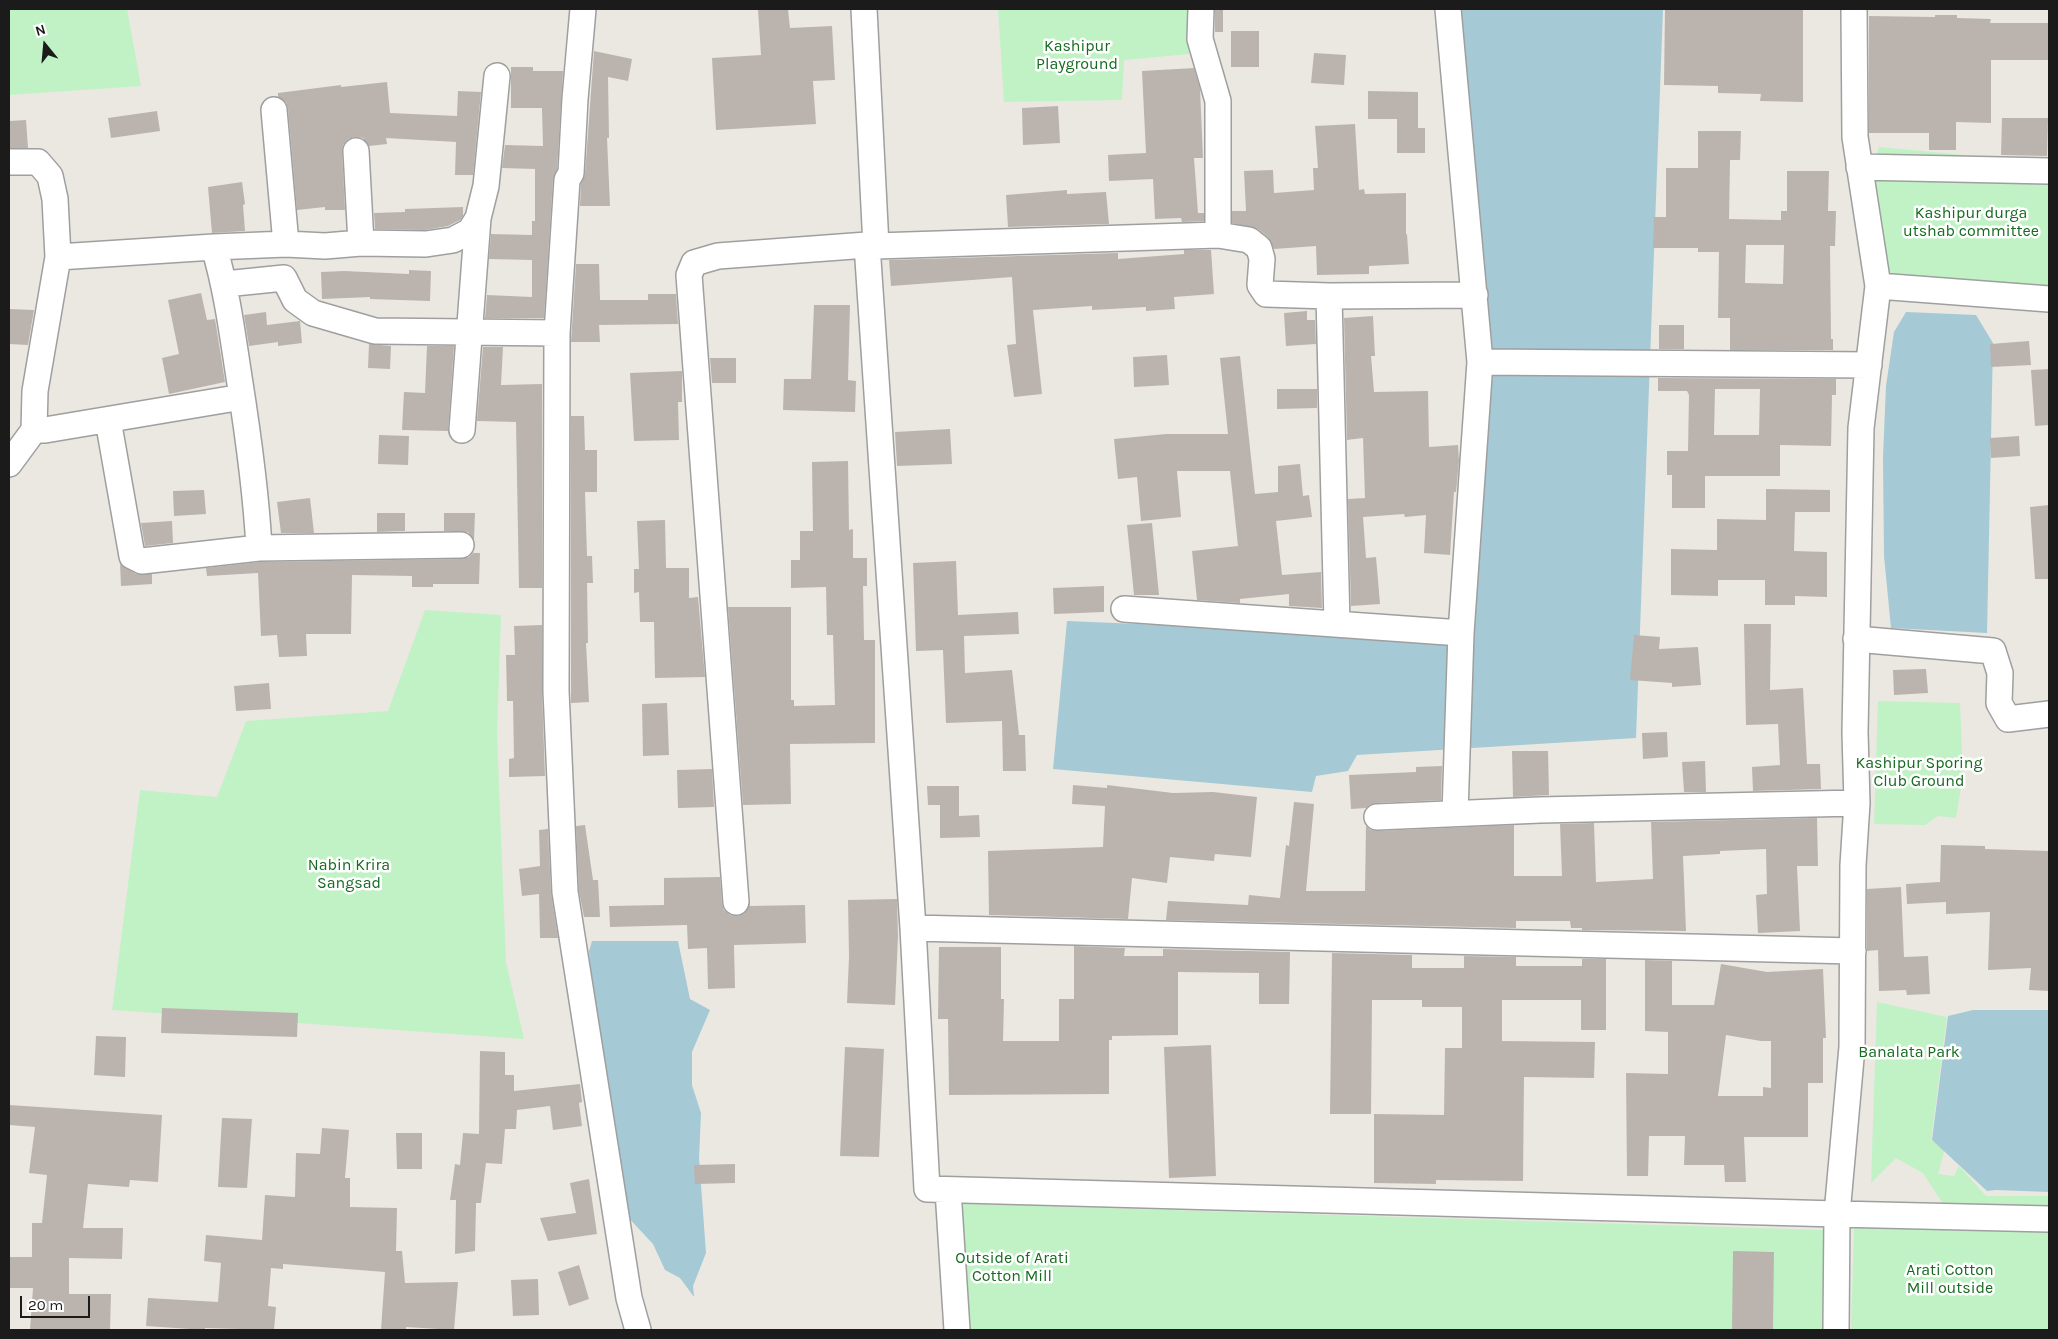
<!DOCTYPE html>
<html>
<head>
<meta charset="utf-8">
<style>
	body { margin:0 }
	#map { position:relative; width:2058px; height:1339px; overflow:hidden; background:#ebe8e1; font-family:Karla,sans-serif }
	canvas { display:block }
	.frame { position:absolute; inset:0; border:10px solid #1b1b1b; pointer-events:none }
	.north { position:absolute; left:20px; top:20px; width:50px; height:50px; -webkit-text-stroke:4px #fff; paint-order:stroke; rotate:343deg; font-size:14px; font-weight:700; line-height:20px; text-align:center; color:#1b1b1b }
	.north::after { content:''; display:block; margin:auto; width:18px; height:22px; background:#1b1b1b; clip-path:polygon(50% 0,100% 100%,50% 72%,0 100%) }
	.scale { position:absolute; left:20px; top:1296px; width:70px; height:22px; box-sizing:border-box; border:2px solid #1b1b1b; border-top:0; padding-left:6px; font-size:15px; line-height:18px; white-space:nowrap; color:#1b1b1b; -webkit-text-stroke:4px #fff; paint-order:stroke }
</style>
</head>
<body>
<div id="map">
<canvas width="2058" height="1339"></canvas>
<div class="frame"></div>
<div class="north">N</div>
<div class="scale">20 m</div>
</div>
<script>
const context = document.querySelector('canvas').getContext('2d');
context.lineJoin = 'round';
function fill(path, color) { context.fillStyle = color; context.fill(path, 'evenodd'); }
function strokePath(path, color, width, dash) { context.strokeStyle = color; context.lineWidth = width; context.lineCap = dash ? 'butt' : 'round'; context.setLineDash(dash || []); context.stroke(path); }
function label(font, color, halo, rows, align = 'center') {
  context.font = font + ' Karla,sans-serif'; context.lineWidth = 5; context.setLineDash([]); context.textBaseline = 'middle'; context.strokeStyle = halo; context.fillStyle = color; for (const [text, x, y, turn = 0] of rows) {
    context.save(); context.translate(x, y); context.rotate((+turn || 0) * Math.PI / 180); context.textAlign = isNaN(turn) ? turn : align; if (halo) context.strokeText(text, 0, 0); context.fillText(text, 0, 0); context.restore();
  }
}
fill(new Path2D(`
	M 9,9 L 127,9 L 141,86 L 9,95 Z
	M 998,9 L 1191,9 L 1189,54 L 1124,60 L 1122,100 L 1004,102 Z
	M 1879,147 L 2049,163 L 2049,293 L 1894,276 L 1882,263 L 1872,169 Z
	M 425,610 L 501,615 L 497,734 L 506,962 L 524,1039 L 112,1010 L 140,790 L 217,797 L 246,721 L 388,711 Z
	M 1878,701 L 1960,703 L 1963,775 L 1956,818 L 1938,816 L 1925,825 L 1874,824 Z
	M 1877,1002 L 1947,1017 L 1931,1141 L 1941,1142 L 1945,1148 L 1938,1174 L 1954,1176 L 1959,1166 L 1986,1196 L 2049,1196 L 2049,1211 L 1945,1207 L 1923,1173 L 1896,1158 L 1871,1183 Z
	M 942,1203 L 1823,1230 L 1823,1330 L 956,1330 Z
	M 1854,1228 L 2049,1228 L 2049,1330 L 1851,1330 Z`), '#c1f2c6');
fill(new Path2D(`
	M 1458,9 L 1663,9 L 1636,738 L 1357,755 L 1348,771 L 1316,776 L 1312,792 L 1053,769 L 1067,621 L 1472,638 L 1481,293 Z
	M 1906,312 L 1976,315 L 1993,343 L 1987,633 L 1891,628 L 1884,556 L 1883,457 L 1886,386 L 1894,332 Z
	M 592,941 L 678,941 L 690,999 L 710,1010 L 692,1052 L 692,1085 L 701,1113 L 699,1158 L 706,1253 L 693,1286 L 694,1297 L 680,1278 L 665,1270 L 653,1244 L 625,1214 L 591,980 L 589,951 Z
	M 1973,1010 L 2049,1010 L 2049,1192 L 1996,1190 L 1987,1191 L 1932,1140 L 1948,1016 Z`), '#a5c9d5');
fill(new Path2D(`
	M 758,9 L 788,9 L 790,28 L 832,26 L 835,80 L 813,81 L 816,124 L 716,130 L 712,58 L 761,55 Z
	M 1215,9 L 1223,9 L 1223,32 L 1215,32 Z
	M 1665,9 L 1803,9 L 1803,102 L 1760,101 L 1761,94 L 1718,93 L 1718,86 L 1664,85 Z
	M 1935,15 L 1957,15 L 1957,18 L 1991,19 L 1990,23 L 2049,23 L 2049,60 L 1991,60 L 1991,123 L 1956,122 L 1956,150 L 1929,150 L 1929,133 L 1869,133 L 1869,16 L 1935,17 Z
	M 1231,31 L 1259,31 L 1259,67 L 1231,67 Z
	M 594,51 L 632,59 L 628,81 L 608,77 L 609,138 L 607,138 L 610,206 L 580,206 L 581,184 L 585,174 Z
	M 1314,53 L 1346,55 L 1344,85 L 1311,83 Z
	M 511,67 L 533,67 L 533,71 L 563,71 L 557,169 L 553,179 L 544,318 L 485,318 L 487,295 L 532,297 L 532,260 L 489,259 L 491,234 L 532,235 L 532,221 L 535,221 L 535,169 L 502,168 L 505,145 L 543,146 L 542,108 L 511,108 Z
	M 1194,68 L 1200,89 L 1203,158 L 1194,158 L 1198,213 L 1204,213 L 1204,221 L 1182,222 L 1181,218 L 1155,219 L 1153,179 L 1109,181 L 1108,155 L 1146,153 L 1142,71 Z
	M 387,82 L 390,113 L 457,116 L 458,91 L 481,92 L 473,175 L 455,175 L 456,142 L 386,138 L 387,144 L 369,146 L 363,138 L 355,137 L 348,139 L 343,145 L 342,151 L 345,210 L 325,210 L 325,207 L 297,210 L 288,109 L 286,102 L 278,97 L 278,93 L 341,85 L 341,87 Z
	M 1368,91 L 1418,92 L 1418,128 L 1425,128 L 1425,153 L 1397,153 L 1397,119 L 1368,119 Z
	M 1058,106 L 1060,143 L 1023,145 L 1022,108 Z
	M 157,111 L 160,131 L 111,138 L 108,118 Z
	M 2002,118 L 2048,118 L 2047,156 L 2001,155 Z
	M 26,120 L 28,148 L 9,148 L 9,121 Z
	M 1355,124 L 1359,190 L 1364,189 L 1365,194 L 1406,193 L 1406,234 L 1407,234 L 1409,264 L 1369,266 L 1369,274 L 1317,275 L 1316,246 L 1274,249 L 1268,237 L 1258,229 L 1232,223 L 1232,211 L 1246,211 L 1244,171 L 1273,170 L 1274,193 L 1314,190 L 1313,168 L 1318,168 L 1315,126 Z
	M 1698,131 L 1741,131 L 1740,160 L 1730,160 L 1729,219 L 1781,220 L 1781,211 L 1787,211 L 1787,171 L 1829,171 L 1828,211 L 1836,211 L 1835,246 L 1830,246 L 1831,339 L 1833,339 L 1833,350 L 1730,350 L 1730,318 L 1718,318 L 1719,252 L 1698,252 L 1698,248 L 1653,248 L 1654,217 L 1666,217 L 1666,168 L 1698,168 ZM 1746,245 L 1784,245 L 1783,284 L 1745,283 Z
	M 242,182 L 245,204 L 243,205 L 245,231 L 212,233 L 208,187 Z
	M 1067,190 L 1067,194 L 1106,192 L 1109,224 L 1008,227 L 1006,195 Z
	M 463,207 L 463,216 L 460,220 L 448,226 L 425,230 L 375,229 L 374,213 L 405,212 L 405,209 Z
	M 1184,250 L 1211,250 L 1214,294 L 1174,297 L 1175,309 L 1146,311 L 1146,307 L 1092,310 L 1092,306 L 1033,310 L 1042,394 L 1014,397 L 1007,345 L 1016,344 L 1012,277 L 891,286 L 889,260 L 1118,253 L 1118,259 L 1184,254 Z
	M 576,264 L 599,264 L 600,300 L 648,300 L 648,294 L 676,294 L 678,324 L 599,325 L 600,342 L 571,342 Z
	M 409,270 L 431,271 L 430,301 L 370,299 L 370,297 L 322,299 L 321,272 L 344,271 L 409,274 Z
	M 201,293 L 207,320 L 215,319 L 225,382 L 169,394 L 162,358 L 179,354 L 168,300 Z
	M 814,305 L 850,305 L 848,380 L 856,381 L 855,412 L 783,410 L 784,379 L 811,379 Z
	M 9,309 L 34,310 L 28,345 L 9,344 Z
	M 1307,311 L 1307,320 L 1315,320 L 1316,344 L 1286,346 L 1284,313 Z
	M 266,312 L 267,325 L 300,321 L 302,343 L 278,346 L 278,342 L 249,346 L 244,315 Z
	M 1373,316 L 1375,356 L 1371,356 L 1374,392 L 1428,391 L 1429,447 L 1458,445 L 1459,461 L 1456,492 L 1454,492 L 1450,555 L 1424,553 L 1426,515 L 1405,517 L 1404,514 L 1363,517 L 1366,558 L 1376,557 L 1380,604 L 1351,606 L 1348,499 L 1365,498 L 1363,438 L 1347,440 L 1344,318 Z
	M 1659,325 L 1684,325 L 1684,349 L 1659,349 Z
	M 2029,341 L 2031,365 L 1991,367 L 1990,344 Z
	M 369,344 L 391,346 L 390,369 L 368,368 Z
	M 427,346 L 454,346 L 448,431 L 402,430 L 404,392 L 425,393 Z
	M 483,347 L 503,347 L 501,385 L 542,384 L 542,588 L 519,588 L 516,422 L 477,421 Z
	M 1167,355 L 1169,385 L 1134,387 L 1133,357 Z
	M 1240,356 L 1255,494 L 1278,492 L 1278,466 L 1300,464 L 1303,496 L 1309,495 L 1312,517 L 1276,521 L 1282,575 L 1321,572 L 1322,608 L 1289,606 L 1289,594 L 1240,599 L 1240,603 L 1197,600 L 1192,551 L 1238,546 L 1230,471 L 1177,471 L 1181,517 L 1141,521 L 1137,477 L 1118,479 L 1114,439 L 1166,434 L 1228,434 L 1220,358 Z
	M 710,358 L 736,358 L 736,383 L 712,383 Z
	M 2049,369 L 2049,425 L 2035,426 L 2031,370 Z
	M 682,371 L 682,402 L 678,402 L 679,440 L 634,441 L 630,373 Z
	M 1658,378 L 1836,379 L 1836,395 L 1832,395 L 1831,446 L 1780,445 L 1780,476 L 1705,476 L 1705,508 L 1672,508 L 1672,475 L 1667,475 L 1667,451 L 1688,451 L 1689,395 L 1687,391 L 1658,391 ZM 1715,389 L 1760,389 L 1759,435 L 1714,435 Z
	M 1277,389 L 1317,389 L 1317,408 L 1277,409 Z
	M 571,416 L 584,416 L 585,450 L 597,450 L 597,492 L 585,492 L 587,556 L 592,556 L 593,583 L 587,583 L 588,643 L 586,643 L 589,702 L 571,703 Z
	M 950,429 L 952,464 L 897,466 L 895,432 Z
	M 379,435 L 409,436 L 408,465 L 378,464 Z
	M 2019,436 L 2020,456 L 1991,458 L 1990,438 Z
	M 848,461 L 849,530 L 853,529 L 853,558 L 867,558 L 867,586 L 863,586 L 864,640 L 875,640 L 875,743 L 790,744 L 791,804 L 743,805 L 728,607 L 791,607 L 791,700 L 794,700 L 794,706 L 835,705 L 833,635 L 827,635 L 826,587 L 791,588 L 791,560 L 800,560 L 800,531 L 813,531 L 812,462 Z
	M 1766,489 L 1830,490 L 1830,512 L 1795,512 L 1794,551 L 1827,552 L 1827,597 L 1795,596 L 1795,605 L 1765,605 L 1765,580 L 1718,580 L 1718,596 L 1671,595 L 1671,549 L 1717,550 L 1717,519 L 1766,520 Z
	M 204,490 L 206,514 L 174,516 L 173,491 Z
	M 310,498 L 314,533 L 281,533 L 277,502 Z
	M 2049,505 L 2049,579 L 2035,579 L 2030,507 Z
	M 377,513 L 405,513 L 405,531 L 377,532 Z
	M 444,513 L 475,513 L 474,540 L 468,532 L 444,531 Z
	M 665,520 L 666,568 L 689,568 L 689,598 L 698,597 L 705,677 L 655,678 L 654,622 L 640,622 L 639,592 L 634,593 L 634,569 L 639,569 L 637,521 Z
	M 172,521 L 173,543 L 145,546 L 141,523 Z
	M 1152,523 L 1159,595 L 1134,595 L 1127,525 Z
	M 474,552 L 474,553 L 480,553 L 479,584 L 433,584 L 433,587 L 412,587 L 412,576 L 352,575 L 351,634 L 306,634 L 307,656 L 279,657 L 277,635 L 261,636 L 258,573 L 207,576 L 206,568 L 260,562 L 461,559 L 469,557 Z
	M 956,561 L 958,615 L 1018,612 L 1019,634 L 964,636 L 965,673 L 1012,670 L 1019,735 L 1025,735 L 1026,771 L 1003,771 L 1002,721 L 946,723 L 943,650 L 916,651 L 913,563 Z
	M 120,564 L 136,574 L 152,574 L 152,584 L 121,586 Z
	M 1104,586 L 1104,612 L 1054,614 L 1053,588 Z
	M 1744,624 L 1771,624 L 1770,690 L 1803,688 L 1807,764 L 1820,764 L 1821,789 L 1753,791 L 1752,767 L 1780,765 L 1778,724 L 1746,725 Z
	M 542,625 L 542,692 L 545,776 L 509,777 L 509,759 L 514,758 L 513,701 L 507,701 L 506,655 L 515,655 L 514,626 Z
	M 1634,635 L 1660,637 L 1659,649 L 1698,647 L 1701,685 L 1672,687 L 1672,683 L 1630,680 Z
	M 1926,669 L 1928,693 L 1894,695 L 1893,670 Z
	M 269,683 L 271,709 L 236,711 L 234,686 Z
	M 667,703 L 669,755 L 643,756 L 642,704 Z
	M 1667,732 L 1668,757 L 1643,759 L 1642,733 Z
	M 1512,751 L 1548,751 L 1549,795 L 1513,797 Z
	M 1705,761 L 1706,792 L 1684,792 L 1682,762 Z
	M 1442,766 L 1441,800 L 1376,803 L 1370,805 L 1366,808 L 1351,809 L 1349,775 L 1416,772 L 1416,767 Z
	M 712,769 L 714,807 L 678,808 L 677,770 Z
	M 1073,785 L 1107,788 L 1107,785 L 1173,793 L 1213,792 L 1257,797 L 1251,857 L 1215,854 L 1214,861 L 1170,857 L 1167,883 L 1132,878 L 1128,919 L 989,915 L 988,851 L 1103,847 L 1105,806 L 1072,804 Z
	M 927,786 L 959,786 L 959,816 L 979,815 L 980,837 L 940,838 L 940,805 L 928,805 Z
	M 1294,802 L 1314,804 L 1306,891 L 1365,891 L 1366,826 L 1371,830 L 1378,831 L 1514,825 L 1514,876 L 1562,876 L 1560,824 L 1594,823 L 1596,882 L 1653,879 L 1651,822 L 1817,818 L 1818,866 L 1797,866 L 1800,931 L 1758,933 L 1756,895 L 1767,894 L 1766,849 L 1720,851 L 1720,854 L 1683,856 L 1686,931 L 1582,930 L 1582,928 L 1571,928 L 1570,921 L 1516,921 L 1516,928 L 1166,920 L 1168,901 L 1248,905 L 1249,895 L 1280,898 L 1286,845 L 1289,846 Z
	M 585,825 L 593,880 L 598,880 L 600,917 L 584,917 L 579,891 L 576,826 Z
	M 548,829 L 551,893 L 558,938 L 540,938 L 539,894 L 522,896 L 519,869 L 540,866 L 539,830 Z
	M 1941,845 L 1985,846 L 1985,849 L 2049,851 L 2049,991 L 2029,990 L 2031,968 L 1988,970 L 1990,912 L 1946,914 L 1946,902 L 1907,904 L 1906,884 L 1940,882 Z
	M 720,877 L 722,904 L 724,910 L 730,915 L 737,916 L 744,914 L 749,906 L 805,905 L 806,943 L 734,945 L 735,988 L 708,989 L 707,948 L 688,949 L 687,925 L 610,927 L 609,906 L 664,905 L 664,878 Z
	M 1901,887 L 1904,957 L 1928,956 L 1930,994 L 1907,995 L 1906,990 L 1879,991 L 1878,950 L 1867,951 L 1867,889 Z
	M 897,899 L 898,936 L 895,1005 L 847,1003 L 849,957 L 848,900 Z
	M 1074,946 L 1125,948 L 1124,956 L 1163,956 L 1163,949 L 1290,952 L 1289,1004 L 1259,1004 L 1259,973 L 1178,972 L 1178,1035 L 1112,1036 L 1112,1040 L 1109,1040 L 1109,1094 L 949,1095 L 948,1019 L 938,1019 L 939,947 L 1001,947 L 1001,999 L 1004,999 L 1003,1041 L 1059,1041 L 1059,999 L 1074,999 Z
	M 1332,953 L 1412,955 L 1412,968 L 1464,968 L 1464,956 L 1516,957 L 1516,966 L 1582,966 L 1582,959 L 1606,959 L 1606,1030 L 1581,1030 L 1581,1000 L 1502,1000 L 1502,1041 L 1595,1042 L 1594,1078 L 1524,1077 L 1523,1181 L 1436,1180 L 1436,1184 L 1374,1183 L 1374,1114 L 1444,1115 L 1445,1048 L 1462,1048 L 1462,1007 L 1422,1007 L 1422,1000 L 1372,1000 L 1371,1114 L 1330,1114 Z
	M 1645,960 L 1672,961 L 1672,1005 L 1714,1005 L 1721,964 L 1767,972 L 1823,969 L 1826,1038 L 1823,1038 L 1823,1083 L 1808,1083 L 1808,1137 L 1744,1137 L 1746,1182 L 1725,1182 L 1724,1165 L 1684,1165 L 1685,1136 L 1649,1136 L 1648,1176 L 1627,1176 L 1626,1073 L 1668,1074 L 1668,1032 L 1645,1031 ZM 1726,1035 L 1761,1041 L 1771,1041 L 1771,1088 L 1763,1087 L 1763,1096 L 1718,1096 Z
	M 162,1008 L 298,1013 L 297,1037 L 161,1033 Z
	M 96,1036 L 126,1037 L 125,1077 L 94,1075 Z
	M 1211,1045 L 1216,1176 L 1169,1178 L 1164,1047 Z
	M 845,1047 L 884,1049 L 879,1157 L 840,1156 Z
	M 480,1051 L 505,1052 L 505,1075 L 514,1075 L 514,1091 L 580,1084 L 582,1102 L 579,1103 L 582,1126 L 553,1130 L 550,1106 L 517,1110 L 516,1129 L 505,1129 L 502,1164 L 486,1163 L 481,1203 L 476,1203 L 475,1251 L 455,1254 L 456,1200 L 450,1200 L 455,1164 L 460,1165 L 463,1133 L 479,1134 Z
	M 9,1105 L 162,1115 L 158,1182 L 130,1180 L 129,1187 L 88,1184 L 83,1228 L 123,1228 L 122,1259 L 69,1258 L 69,1294 L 111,1294 L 110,1330 L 30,1330 L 33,1288 L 9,1288 L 9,1257 L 32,1257 L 32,1223 L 42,1223 L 47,1175 L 29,1173 L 35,1127 L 9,1125 Z
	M 222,1118 L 252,1119 L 247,1188 L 218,1187 Z
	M 322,1128 L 349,1130 L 345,1178 L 350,1178 L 350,1207 L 397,1208 L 396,1251 L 402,1251 L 405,1283 L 458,1282 L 454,1330 L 406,1327 L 406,1330 L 381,1330 L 385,1272 L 283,1264 L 283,1269 L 271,1268 L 268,1306 L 276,1307 L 274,1330 L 205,1328 L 205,1330 L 146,1326 L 148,1298 L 218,1302 L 221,1263 L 204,1261 L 206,1235 L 262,1240 L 265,1195 L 295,1197 L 296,1153 L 320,1154 Z
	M 396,1133 L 422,1133 L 422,1169 L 397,1169 Z
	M 735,1164 L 735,1183 L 695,1184 L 694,1165 Z
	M 589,1179 L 597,1234 L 548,1241 L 540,1218 L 576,1213 L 570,1183 Z
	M 1733,1251 L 1774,1252 L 1773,1330 L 1732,1330 Z
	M 579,1265 L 589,1299 L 569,1306 L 558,1272 Z
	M 538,1279 L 539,1315 L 513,1316 L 511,1280 Z`), '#bbb4ae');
const minor = new Path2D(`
	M 583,9 L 575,99 L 571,173 L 567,180 L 557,333 L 556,691 L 565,892 L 629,1298 L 638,1330
	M 864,9 L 876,246 L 867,245 L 913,928 L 927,1189 L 1837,1214 L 1836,1330
	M 1448,9 L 1480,362 L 1461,633 L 1455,813
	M 1854,9 L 1855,137 L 1878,286 L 1861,428 L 1855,732 L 1857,803 L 1853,865 L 1852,1047 L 1837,1214 L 2049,1219
	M 274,110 L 286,244
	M 356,151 L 361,243
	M 9,162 L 38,162 L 50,176 L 55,199 L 58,257 L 35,391 L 34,430
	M 1859,167 L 2049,171
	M 1218,235 L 1249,240 L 1259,248 L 1262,259 L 1260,285 L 1266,294 L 1329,296 L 1475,295
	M 876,246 L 1218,235 L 1218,101 L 1200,39 L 1201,9
	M 58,257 L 214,247
	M 225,284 L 284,278 L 295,300 L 313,313 L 375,331 L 557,333
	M 1878,286 L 2049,299
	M 1329,296 L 1337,624
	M 1480,362 L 1869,365
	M 108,420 L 132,556 L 142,561 L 259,548 C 256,490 248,434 239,377 C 232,332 227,291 214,247 L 286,244 L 325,246 L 361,243 L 426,244 L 453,240 L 470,231 L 478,218 L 486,186 L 497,76
	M 462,430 L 478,218
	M 9,464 L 34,430 L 45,430 L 242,397
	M 259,548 L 461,545
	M 1124,609 L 1461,633
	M 1856,639 L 1993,651 L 2000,673 L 1999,703 L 2008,719 L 2049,714
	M 1377,817 L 1540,810 L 1857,803
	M 736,902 L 689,275 L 694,263 L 718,256 L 867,245
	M 913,928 L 1853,951
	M 948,1190 L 957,1330`);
strokePath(minor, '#9f9f9f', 28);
strokePath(minor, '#fff', 25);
label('16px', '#166b20', '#fff', [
	["Kashipur",1077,46],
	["Playground",1077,64],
	["Kashipur durga",1971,213],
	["utshab committee",1971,231],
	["Kashipur Sporing",1919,763],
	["Club Ground",1919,781],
	["Nabin Krira",349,865],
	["Sangsad",349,883],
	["Banalata Park",1909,1052],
	["Outside of Arati",1012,1258],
	["Cotton Mill",1012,1276],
	["Arati Cotton",1950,1270],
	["Mill outside",1950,1288]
]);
</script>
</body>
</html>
